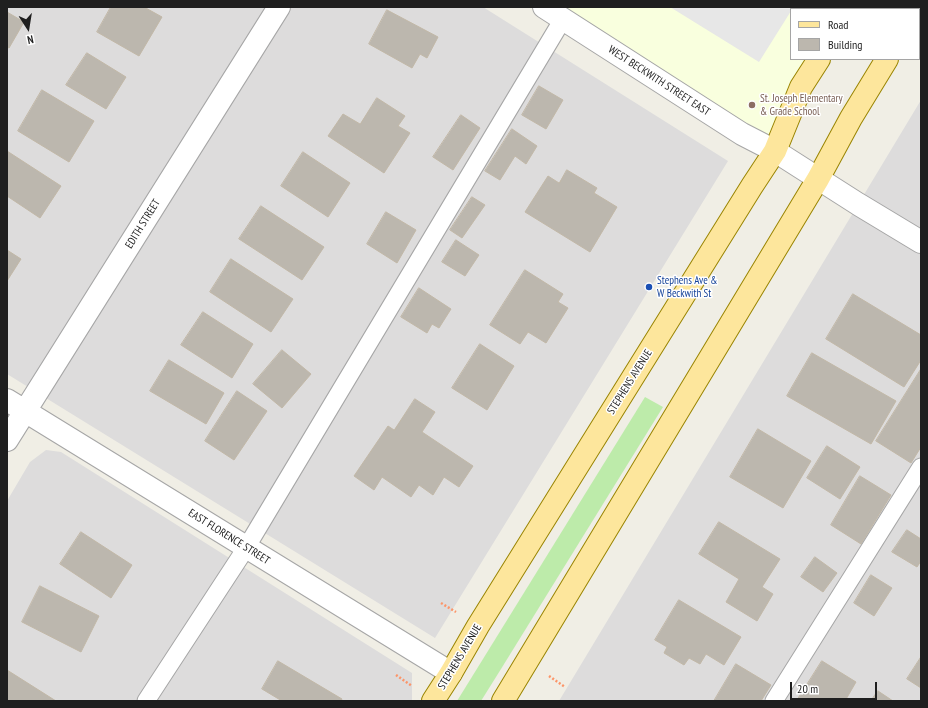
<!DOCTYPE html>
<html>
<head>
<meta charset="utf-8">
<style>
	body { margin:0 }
	#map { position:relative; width:928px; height:708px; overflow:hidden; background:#f0eee5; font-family:"PT Sans Narrow",sans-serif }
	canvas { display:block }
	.frame { position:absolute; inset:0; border:8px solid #1f1f1f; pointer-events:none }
	.legend { position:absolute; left:790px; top:8px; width:130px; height:52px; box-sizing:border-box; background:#fff; border:1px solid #a5a5a5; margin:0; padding:5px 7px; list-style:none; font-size:12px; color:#1f1f1f }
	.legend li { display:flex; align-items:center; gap:8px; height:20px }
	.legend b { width:20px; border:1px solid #a5a5a5 }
	.north { position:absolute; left:8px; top:8px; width:40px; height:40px; -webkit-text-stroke:3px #fff; paint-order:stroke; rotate:168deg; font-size:11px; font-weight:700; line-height:16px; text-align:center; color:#1f1f1f }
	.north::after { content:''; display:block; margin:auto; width:14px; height:18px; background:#1f1f1f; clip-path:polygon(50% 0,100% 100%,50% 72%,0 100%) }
	.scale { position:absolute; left:790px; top:682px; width:87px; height:18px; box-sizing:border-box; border:2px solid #1f1f1f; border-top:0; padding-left:5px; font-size:12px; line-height:14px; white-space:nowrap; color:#1f1f1f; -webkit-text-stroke:3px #fff; paint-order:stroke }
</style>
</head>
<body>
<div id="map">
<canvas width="928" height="708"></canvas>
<div class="frame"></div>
<ul class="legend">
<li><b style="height:5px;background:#fde69c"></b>Road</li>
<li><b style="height:11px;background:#bcb7ae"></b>Building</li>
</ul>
<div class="north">N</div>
<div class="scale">20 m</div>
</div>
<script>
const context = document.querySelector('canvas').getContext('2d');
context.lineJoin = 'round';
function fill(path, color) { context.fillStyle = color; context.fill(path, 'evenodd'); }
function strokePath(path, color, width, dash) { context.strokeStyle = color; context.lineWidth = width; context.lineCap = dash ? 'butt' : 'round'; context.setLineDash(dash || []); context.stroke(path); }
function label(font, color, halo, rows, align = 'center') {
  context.font = font + ' "PT Sans Narrow",sans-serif'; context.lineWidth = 3; context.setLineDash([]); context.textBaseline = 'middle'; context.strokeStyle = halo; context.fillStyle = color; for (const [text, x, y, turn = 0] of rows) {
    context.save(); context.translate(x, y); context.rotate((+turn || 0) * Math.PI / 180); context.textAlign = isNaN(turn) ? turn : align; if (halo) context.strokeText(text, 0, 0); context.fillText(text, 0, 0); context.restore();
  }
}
fill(new Path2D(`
	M 7,7 L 483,7 L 728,161 L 435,638 L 7,374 Z
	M 921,100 L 921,701 L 559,701 Z
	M 46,450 L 61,452 L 412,673 L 412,701 L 7,701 L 7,501 L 30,462 Z`), '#dddcdc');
fill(new Path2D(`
	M 547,7 L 862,7 L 861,9 L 791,9 L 791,59 L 831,59 L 775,151 Z`), '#f9ffde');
fill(new Path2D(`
	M 645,397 L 663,407 L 501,669 L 481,701 L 457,701 Z`), '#bdebaa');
fill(new Path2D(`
	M 670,7 L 794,7 L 791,9 L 791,11 L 759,62 Z`), '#e7e7e7');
const building = new Path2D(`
	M 111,7 L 144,7 L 162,17 L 139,56 L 97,32 Z
	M 387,10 L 438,37 L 427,58 L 420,54 L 412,68 L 369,44 Z
	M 7,12 L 24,22 L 9,48 L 7,47 Z
	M 87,53 L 126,77 L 106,109 L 66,85 Z
	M 539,86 L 563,100 L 546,129 L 522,115 Z
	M 42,90 L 94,121 L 69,162 L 18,131 Z
	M 377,98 L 405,116 L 398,126 L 410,133 L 384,173 L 328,136 L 343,114 L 360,124 Z
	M 461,115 L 480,128 L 453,170 L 433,157 Z
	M 512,129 L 537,146 L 526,164 L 515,156 L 500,180 L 485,171 Z
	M 7,151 L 61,186 L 40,218 L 7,196 Z
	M 303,152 L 350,183 L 328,217 L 281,186 Z
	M 567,170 L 597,188 L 594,193 L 617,207 L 590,252 L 525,212 L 548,176 L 559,183 Z
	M 472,197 L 485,205 L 462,238 L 450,230 Z
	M 261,206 L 324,247 L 302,280 L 239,239 Z
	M 386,212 L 416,230 L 397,263 L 367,244 Z
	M 456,240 L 479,255 L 465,276 L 442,262 Z
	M 7,250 L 21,259 L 7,281 Z
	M 231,259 L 293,299 L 271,332 L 210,292 Z
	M 525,270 L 563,294 L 558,302 L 568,308 L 546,343 L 528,332 L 520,344 L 490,325 Z
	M 419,288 L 451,309 L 439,328 L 432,324 L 427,333 L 401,317 Z
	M 853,294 L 921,335 L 921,360 L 904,387 L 826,339 Z
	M 203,312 L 253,344 L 232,378 L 181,345 Z
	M 480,344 L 514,366 L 487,410 L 452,388 Z
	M 282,350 L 311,374 L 282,408 L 253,384 Z
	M 812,353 L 896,401 L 871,444 L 787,396 Z
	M 169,360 L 224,393 L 206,424 L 150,391 Z
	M 921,369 L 921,447 L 911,463 L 876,441 Z
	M 237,391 L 267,411 L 234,460 L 205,441 Z
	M 415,399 L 435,412 L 422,432 L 473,466 L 459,487 L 444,477 L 433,495 L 419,485 L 411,497 L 382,477 L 374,490 L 354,476 L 388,426 L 394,430 Z
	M 758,429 L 811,461 L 783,508 L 730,477 Z
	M 827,446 L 860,467 L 840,499 L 807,478 Z
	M 860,476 L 891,495 L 861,544 L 831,525 Z
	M 719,522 L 780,559 L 762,587 L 773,594 L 757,621 L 726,602 L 739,579 L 699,554 Z
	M 907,530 L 921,539 L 921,561 L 917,567 L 892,552 Z
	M 81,532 L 132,565 L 111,598 L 60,564 Z
	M 815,557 L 837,573 L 823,592 L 801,577 Z
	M 871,575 L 892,588 L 874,616 L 854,603 Z
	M 40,586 L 99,616 L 81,652 L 22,622 Z
	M 679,600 L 741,637 L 724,665 L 706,654 L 700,664 L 689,658 L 684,665 L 664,653 L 667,647 L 655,640 Z
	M 921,657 L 921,688 L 907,679 Z
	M 278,661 L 342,699 L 341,701 L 282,701 L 262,689 Z
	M 822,661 L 856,682 L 845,701 L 801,701 L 798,699 Z
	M 736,664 L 771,685 L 761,701 L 714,701 Z
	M 7,670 L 56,701 L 7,701 Z
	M 878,691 L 893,701 L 871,701 Z`);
fill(building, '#bcb7ae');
strokePath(building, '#c2b8a7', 1);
const service = new Path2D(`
	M 146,701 L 246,548 L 563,19
	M 774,701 L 921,467`);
const minor = new Path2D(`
	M 7,400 L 451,673
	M 7,440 L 279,7`);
const tertiary = new Path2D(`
	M 544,7 L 742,134 L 775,151 L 858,204 L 921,242`);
const primary = new Path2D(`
	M 850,9 L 852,7
	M 918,9 L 919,7
	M 433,701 L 451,673 L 478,626 L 752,186 L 775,151 L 801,87 L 819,59
	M 503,701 L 818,179 L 851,118 L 887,59`);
strokePath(service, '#a6a6a6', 19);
strokePath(minor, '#a6a6a6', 24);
strokePath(tertiary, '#a6a6a6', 24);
strokePath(primary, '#998400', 24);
strokePath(new Path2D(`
	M 441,603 L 456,612
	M 396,675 L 412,686
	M 549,676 L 565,687`), '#fc9569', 2.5, [2, 2]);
strokePath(service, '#fff', 17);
strokePath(minor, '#fff', 22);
strokePath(tertiary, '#fff', 22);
strokePath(primary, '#fde69c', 22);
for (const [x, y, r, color] of [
	[752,105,4,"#8d6e63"],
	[649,287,4,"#1a4fb4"]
]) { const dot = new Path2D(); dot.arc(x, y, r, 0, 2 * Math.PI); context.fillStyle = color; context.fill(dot); strokePath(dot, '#fff', 1.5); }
label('11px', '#1f1f1f', '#fff', [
	["WEST BECKWITH STREET EAST",659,81,33],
	["EDITH STREET",143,224,-58],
	["STEPHENS AVENUE",630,382,-58],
	["EAST FLORENCE STREET",229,537,32],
	["STEPHENS AVENUE",460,657,-59]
]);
label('11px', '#785e54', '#fff', [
	["St. Joseph Elementary",760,99],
	["& Grade School",760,112]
], 'left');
label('11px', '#164399', '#fff', [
	["Stephens Ave &",657,281],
	["W Beckwith St",657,294]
], 'left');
</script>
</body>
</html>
